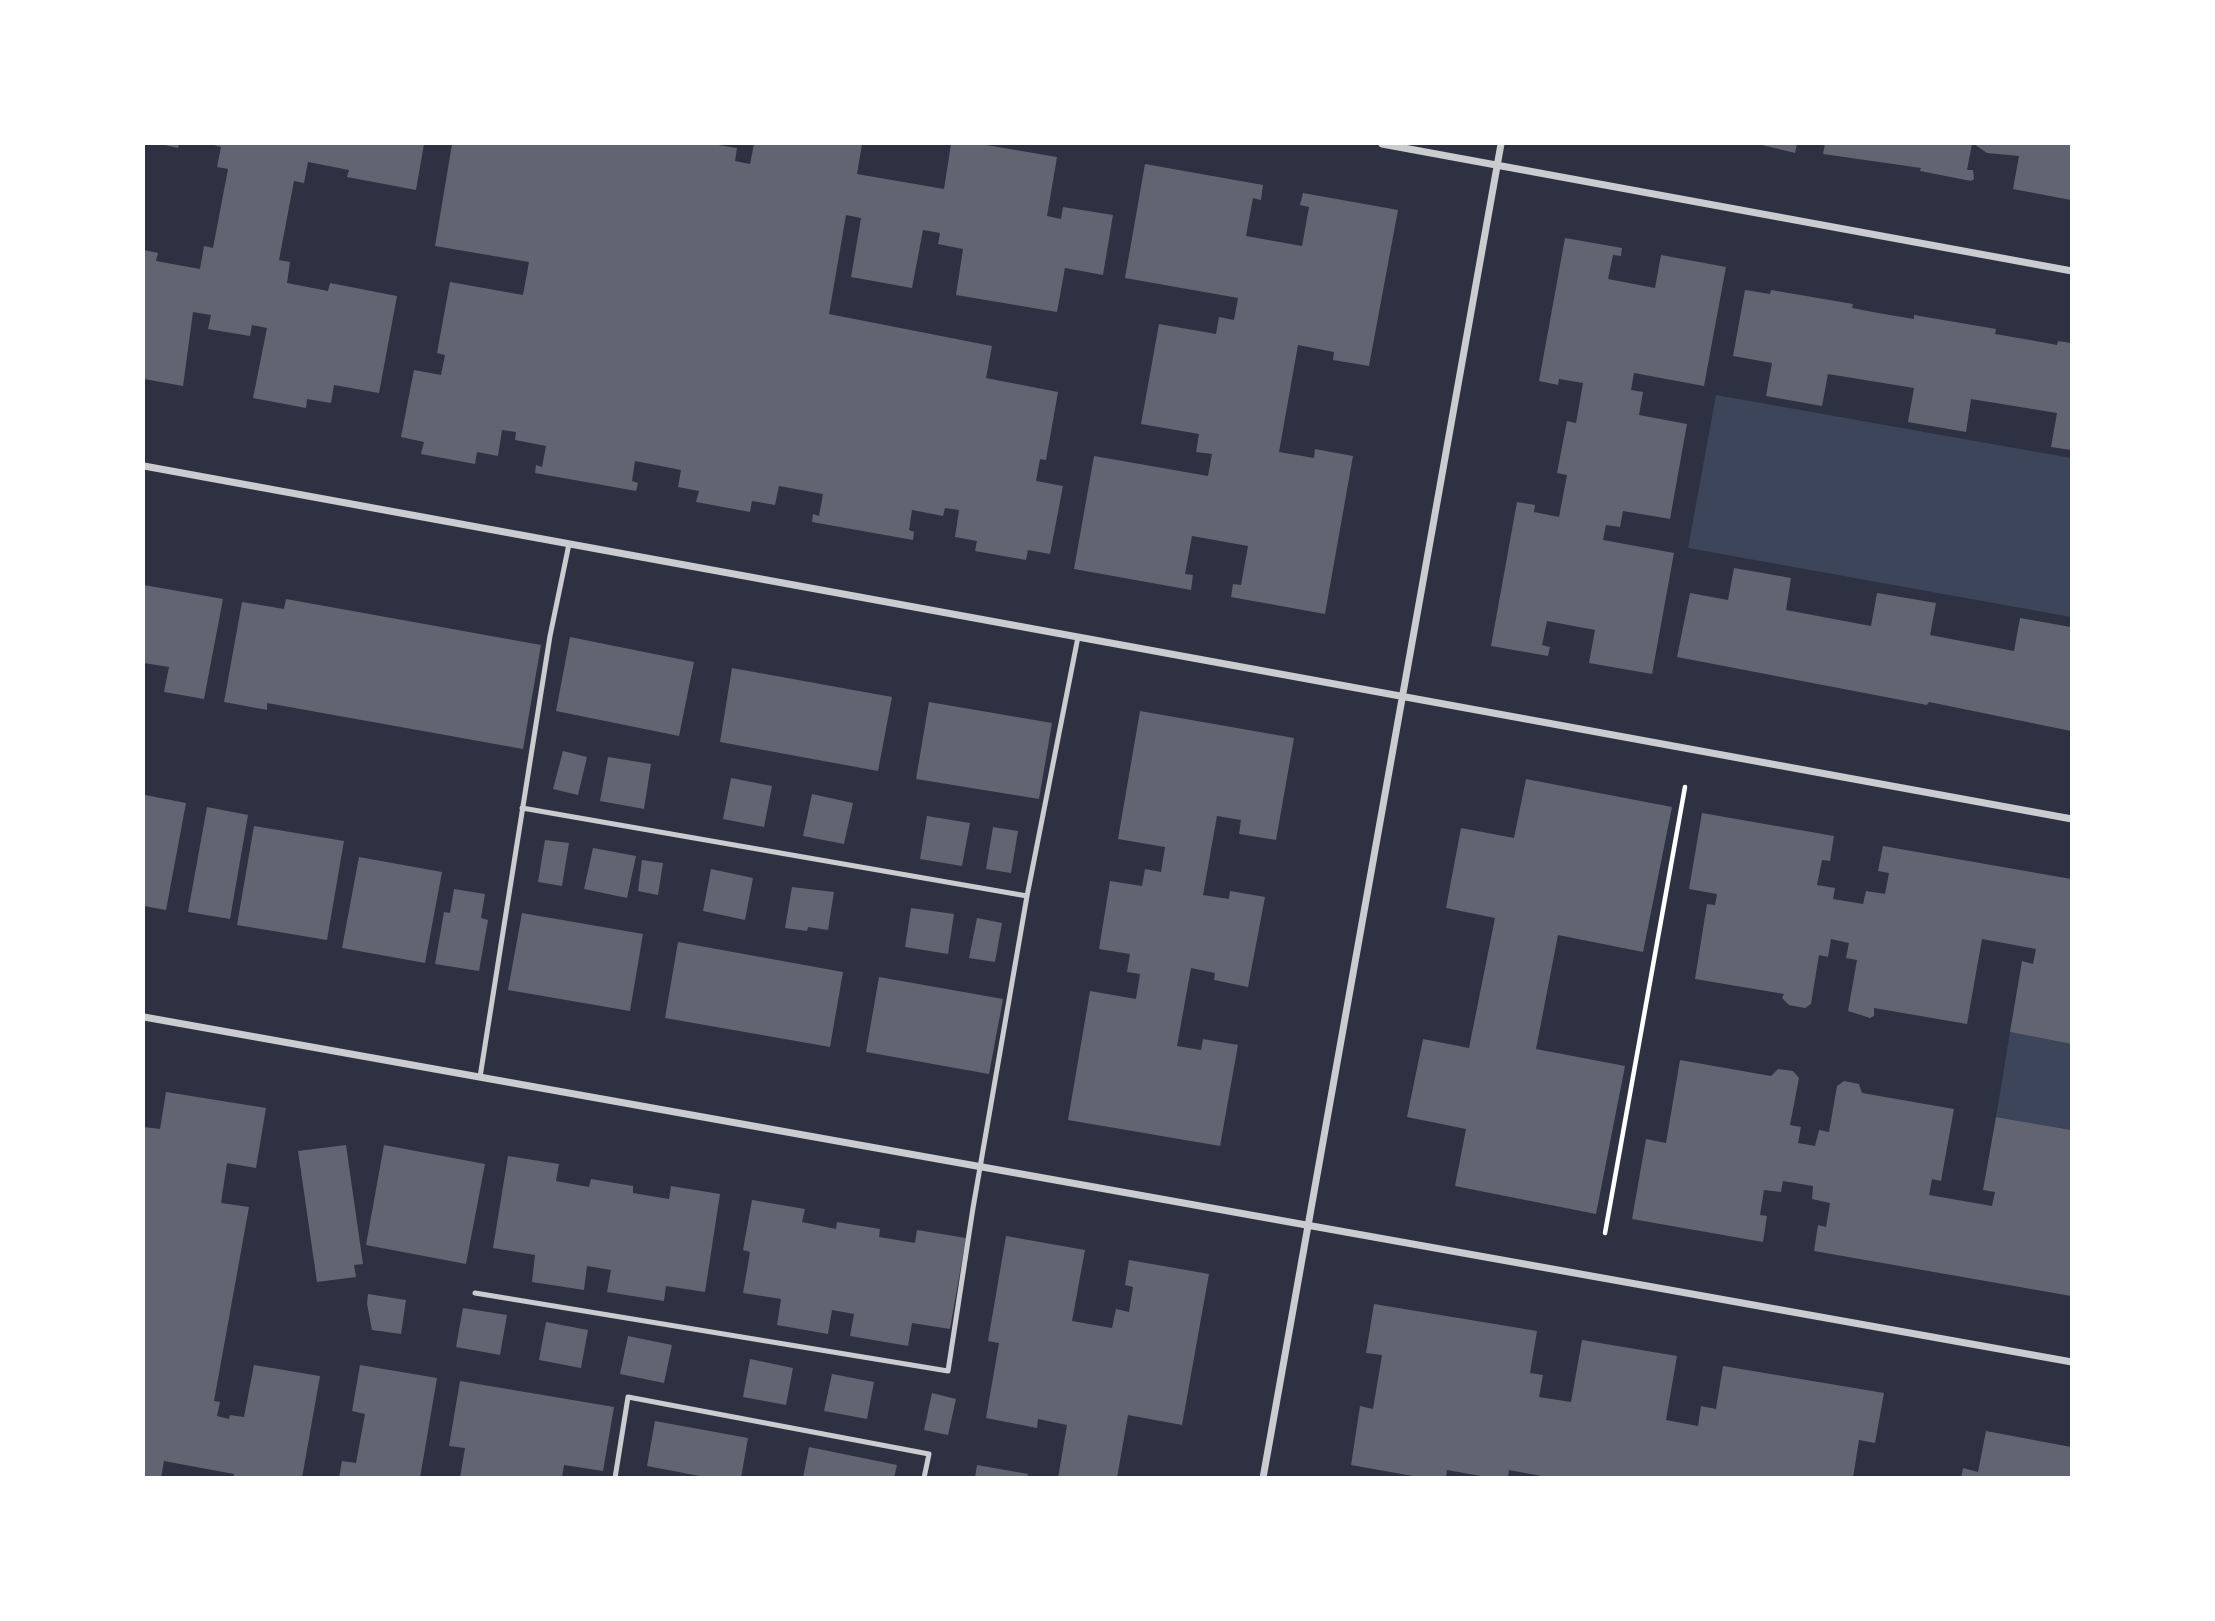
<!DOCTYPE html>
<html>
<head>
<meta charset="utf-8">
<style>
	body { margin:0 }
	#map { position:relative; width:2215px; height:1621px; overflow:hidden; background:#2d3142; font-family:"DejaVu Sans",sans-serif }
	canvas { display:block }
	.frame { position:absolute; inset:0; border:145px solid #fff; pointer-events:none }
</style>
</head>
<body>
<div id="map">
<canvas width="2215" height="1621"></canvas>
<div class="frame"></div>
</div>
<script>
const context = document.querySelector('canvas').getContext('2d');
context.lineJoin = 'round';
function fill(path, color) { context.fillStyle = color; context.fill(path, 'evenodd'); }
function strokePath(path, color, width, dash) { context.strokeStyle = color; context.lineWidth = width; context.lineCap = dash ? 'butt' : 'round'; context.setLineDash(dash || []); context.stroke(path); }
fill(new Path2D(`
	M 1716,395 L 2071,458 L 2071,617 L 1688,548 Z
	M 2010,1032 L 2071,1044 L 2071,1130 L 1996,1117 Z`), '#3c4559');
fill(new Path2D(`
	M 160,144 L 179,144 L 178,148 Z
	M 211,144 L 424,144 L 416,190 L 347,177 L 349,170 L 308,162 L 304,183 L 294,181 L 279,260 L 290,262 L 287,283 L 328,291 L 330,283 L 397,296 L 379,393 L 334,385 L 331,403 L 307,399 L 306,408 L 253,398 L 267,328 L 252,325 L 250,336 L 208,329 L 211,315 L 193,312 L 183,386 L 144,379 L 144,250 L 158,253 L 156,261 L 200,269 L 204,246 L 213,248 L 228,169 L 217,167 L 221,147 Z
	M 452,144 L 712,144 L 737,148 L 735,161 L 750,164 L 754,144 L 862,144 L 857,174 L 944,189 L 951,144 L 980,144 L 1057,157 L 1047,216 L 1061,219 L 1063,207 L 1113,215 L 1103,275 L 1065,268 L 1057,312 L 956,295 L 963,249 L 938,244 L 940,233 L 923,230 L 912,288 L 851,277 L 861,218 L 846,215 L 829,314 L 992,346 L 986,378 L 1058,392 L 1046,460 L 1040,459 L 1036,481 L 1063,486 L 1050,554 L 1028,550 L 1026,560 L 975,551 L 977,541 L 955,537 L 959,510 L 945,508 L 943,516 L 912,510 L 909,530 L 914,532 L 913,540 L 812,522 L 813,514 L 819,516 L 823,494 L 779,486 L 775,505 L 752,501 L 750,512 L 696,502 L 699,491 L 678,487 L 681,470 L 635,461 L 632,481 L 638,483 L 636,491 L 535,473 L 536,465 L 542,467 L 546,446 L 515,440 L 516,432 L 502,430 L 498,456 L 477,452 L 475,464 L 421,454 L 424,442 L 401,437 L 414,370 L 441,375 L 445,355 L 437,353 L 450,282 L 523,295 L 529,262 L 435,246 Z
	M 1758,144 L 1797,144 L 1795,153 Z
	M 1825,144 L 1972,144 L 1967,170 L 1973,170 L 1974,179 L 1971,181 L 1920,171 L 1921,168 L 1823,154 Z
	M 1974,144 L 2071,144 L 2071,200 L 2013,189 L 2019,156 L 1987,153 Z
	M 1145,164 L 1263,185 L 1261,200 L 1253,198 L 1246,236 L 1302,246 L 1309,207 L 1300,205 L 1303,193 L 1398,210 L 1369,366 L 1333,360 L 1334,352 L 1298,345 L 1279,452 L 1314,458 L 1315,449 L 1353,456 L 1325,614 L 1231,597 L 1233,584 L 1241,585 L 1248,546 L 1192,536 L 1185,574 L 1193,575 L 1191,590 L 1074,569 L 1094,456 L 1208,476 L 1212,454 L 1196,452 L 1199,434 L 1141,424 L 1159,324 L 1216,334 L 1219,317 L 1234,320 L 1238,298 L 1125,278 Z
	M 1565,238 L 1622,248 L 1621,256 L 1613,255 L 1608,279 L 1655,288 L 1661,255 L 1726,267 L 1704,386 L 1634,373 L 1631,390 L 1643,392 L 1639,415 L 1687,424 L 1670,519 L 1623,511 L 1620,527 L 1606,525 L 1603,540 L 1674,553 L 1652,674 L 1589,663 L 1595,630 L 1547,621 L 1542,645 L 1550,647 L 1548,656 L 1491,646 L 1517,502 L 1535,505 L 1534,512 L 1559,517 L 1567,475 L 1557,473 L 1567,421 L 1576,423 L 1583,383 L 1559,379 L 1558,385 L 1539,381 Z
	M 1745,290 L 1770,294 L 1771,290 L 1853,304 L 1852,308 L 1878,313 L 1914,319 L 1914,315 L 1996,329 L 1995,334 L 2030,340 L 2057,345 L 2058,341 L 2071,343 L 2071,450 L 2051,447 L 2057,413 L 1971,399 L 1966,432 L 1908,422 L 1914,388 L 1828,374 L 1822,406 L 1766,396 L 1772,363 L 1733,356 Z
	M 1734,568 L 1791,578 L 1786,610 L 1871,626 L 1877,593 L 1936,603 L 1930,635 L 2014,651 L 2020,618 L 2071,627 L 2071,731 L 1929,702 L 1927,705 L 1677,657 L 1690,593 L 1728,600 Z
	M 144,585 L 223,599 L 204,699 L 164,692 L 169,667 L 144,663 Z
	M 286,599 L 541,645 L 523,749 L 267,703 L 267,710 L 224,702 L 242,602 L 284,609 Z
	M 570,637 L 694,662 L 679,736 L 556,711 Z
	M 732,668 L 892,697 L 878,771 L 720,742 Z
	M 929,702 L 1052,723 L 1039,799 L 916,779 Z
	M 1140,711 L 1294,738 L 1276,840 L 1239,834 L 1241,820 L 1217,816 L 1203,895 L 1229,899 L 1230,891 L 1265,897 L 1248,987 L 1214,980 L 1215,973 L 1191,968 L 1177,1046 L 1201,1050 L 1203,1039 L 1238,1045 L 1220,1146 L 1068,1120 L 1090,991 L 1136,999 L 1140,974 L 1127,972 L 1130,954 L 1099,949 L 1110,881 L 1142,886 L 1145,869 L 1161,872 L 1165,847 L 1118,839 Z
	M 563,751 L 587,757 L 578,795 L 553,789 Z
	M 608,757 L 651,764 L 644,809 L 600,801 Z
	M 731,778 L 772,786 L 764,827 L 723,819 Z
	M 1526,779 L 1672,807 L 1643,952 L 1558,935 L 1536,1049 L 1625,1066 L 1596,1214 L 1455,1186 L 1466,1129 L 1407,1117 L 1423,1039 L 1469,1048 L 1495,918 L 1446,908 L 1461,828 L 1514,838 Z
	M 812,794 L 853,803 L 844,844 L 803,836 Z
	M 145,795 L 186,803 L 166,910 L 144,906 Z
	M 207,807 L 248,815 L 230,919 L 188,912 Z
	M 1702,813 L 1834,836 L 1830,861 L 1822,860 L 1817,885 L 1835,888 L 1833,899 L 1863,904 L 1866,891 L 1885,894 L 1889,873 L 1878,871 L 1883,846 L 2071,879 L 2071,1044 L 2010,1032 L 2022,961 L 2033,964 L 2036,949 L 1982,939 L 1967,1024 L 1874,1008 L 1874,1016 L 1870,1018 L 1848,1011 L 1857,960 L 1846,958 L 1849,943 L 1831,939 L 1828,957 L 1819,955 L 1811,1004 L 1805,1008 L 1789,1005 L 1782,998 L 1784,994 L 1695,979 L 1707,904 L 1715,905 L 1717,894 L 1689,889 Z
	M 927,816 L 970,823 L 962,866 L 920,859 Z
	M 254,826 L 344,841 L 327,940 L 237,925 Z
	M 993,827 L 1018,831 L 1011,873 L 986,869 Z
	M 545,840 L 569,843 L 562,886 L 538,882 Z
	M 593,848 L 636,856 L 627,898 L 584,889 Z
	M 359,857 L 442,872 L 425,963 L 342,948 Z
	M 642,860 L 663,863 L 658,895 L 638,891 Z
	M 711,869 L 753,878 L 745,920 L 703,911 Z
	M 792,887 L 834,892 L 828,930 L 808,927 L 807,931 L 785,928 Z
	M 454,889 L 485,894 L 481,918 L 488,920 L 479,971 L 435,964 L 444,912 L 450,913 Z
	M 911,908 L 954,914 L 948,954 L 905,947 Z
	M 522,913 L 643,934 L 630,1011 L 508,990 Z
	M 977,918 L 1002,923 L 995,962 L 969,958 Z
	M 678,942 L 843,972 L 830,1047 L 665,1018 Z
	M 879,977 L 1003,999 L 989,1074 L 866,1052 Z
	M 1680,1060 L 1771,1076 L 1778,1069 L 1793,1071 L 1799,1078 L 1790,1125 L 1801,1127 L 1798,1143 L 1815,1146 L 1819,1130 L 1829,1132 L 1837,1086 L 1844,1081 L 1859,1084 L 1862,1093 L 1954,1109 L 1941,1181 L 1932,1179 L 1929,1195 L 1992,1206 L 1995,1192 L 1983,1190 L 1996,1117 L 2071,1130 L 2071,1296 L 1814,1251 L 1818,1225 L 1826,1227 L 1830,1203 L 1812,1199 L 1813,1186 L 1783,1181 L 1781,1192 L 1764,1190 L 1760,1215 L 1767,1216 L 1763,1242 L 1632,1219 L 1646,1139 L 1666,1143 Z
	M 166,1092 L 266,1108 L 256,1168 L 227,1163 L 221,1203 L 249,1207 L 214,1401 L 220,1402 L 217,1416 L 229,1419 L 230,1415 L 244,1417 L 254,1365 L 320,1376 L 302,1478 L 233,1478 L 234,1474 L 164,1461 L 161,1478 L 144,1478 L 144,1127 L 160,1129 Z
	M 346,1145 L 363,1264 L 354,1265 L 356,1277 L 317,1282 L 298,1151 Z
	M 384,1145 L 485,1164 L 466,1264 L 366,1245 Z
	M 508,1156 L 559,1164 L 556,1181 L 589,1187 L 591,1179 L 633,1186 L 633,1193 L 669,1199 L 671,1186 L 720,1194 L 705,1292 L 666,1286 L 664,1301 L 607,1292 L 611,1270 L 587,1266 L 584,1290 L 532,1282 L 535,1255 L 493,1248 Z
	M 752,1200 L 805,1209 L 802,1222 L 836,1229 L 837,1222 L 880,1229 L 879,1237 L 915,1243 L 917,1230 L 966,1238 L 950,1329 L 912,1323 L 908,1346 L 850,1336 L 854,1314 L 832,1310 L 828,1334 L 777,1325 L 781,1299 L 743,1293 L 750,1252 L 743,1250 Z
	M 1006,1236 L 1085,1250 L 1072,1321 L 1112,1328 L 1116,1309 L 1129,1312 L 1133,1287 L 1125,1285 L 1129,1260 L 1209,1274 L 1182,1425 L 1128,1415 L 1117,1478 L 1058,1478 L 1067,1425 L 1038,1419 L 1037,1428 L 986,1418 L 999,1343 L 988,1341 Z
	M 368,1294 L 406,1300 L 401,1334 L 372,1330 L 367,1304 Z
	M 1374,1304 L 1537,1331 L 1530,1373 L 1543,1375 L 1539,1397 L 1571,1402 L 1582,1340 L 1677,1356 L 1666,1420 L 1698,1426 L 1701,1406 L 1716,1409 L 1723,1366 L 1884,1393 L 1875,1443 L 1859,1440 L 1853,1478 L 1552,1478 L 1509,1470 L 1508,1478 L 1492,1478 L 1447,1470 L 1446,1478 L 1424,1478 L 1351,1465 L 1360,1406 L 1373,1409 L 1382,1355 L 1366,1353 Z
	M 463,1308 L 507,1315 L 500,1355 L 456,1347 Z
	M 546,1322 L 588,1330 L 581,1368 L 539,1360 Z
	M 628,1336 L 672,1345 L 664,1383 L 620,1374 Z
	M 750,1359 L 793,1368 L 786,1405 L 743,1397 Z
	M 360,1365 L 437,1378 L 420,1478 L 339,1478 L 342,1461 L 356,1463 L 365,1414 L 352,1411 Z
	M 832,1374 L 874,1382 L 867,1419 L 824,1411 Z
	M 460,1381 L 614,1407 L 603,1471 L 564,1465 L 562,1478 L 460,1478 L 465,1448 L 449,1446 Z
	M 932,1393 L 956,1399 L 948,1435 L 924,1430 Z
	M 655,1421 L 748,1438 L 741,1478 L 710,1478 L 647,1466 Z
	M 1986,1431 L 2071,1447 L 2071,1478 L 1961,1478 L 1963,1468 L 1978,1472 Z
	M 809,1447 L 897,1465 L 894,1478 L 803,1478 Z
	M 977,1465 L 1028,1474 L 1027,1478 L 975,1478 Z`), '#626471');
strokePath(new Path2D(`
	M 1605,1233 L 1685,787`), '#fff', 4.5);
strokePath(new Path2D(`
	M 522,808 L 1027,896
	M 480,1077 L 550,636 L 569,544
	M 475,1293 L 948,1371 L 973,1208 L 1027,896 L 1078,637
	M 615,1478 L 628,1397 L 929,1454 L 924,1478`), '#caccd0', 5);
strokePath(new Path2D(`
	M 1382,144 L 2072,271
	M 144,466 L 2072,819
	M 144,1017 L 2072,1362
	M 1263,1478 L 1501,144`), '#caccd0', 7);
</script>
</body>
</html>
